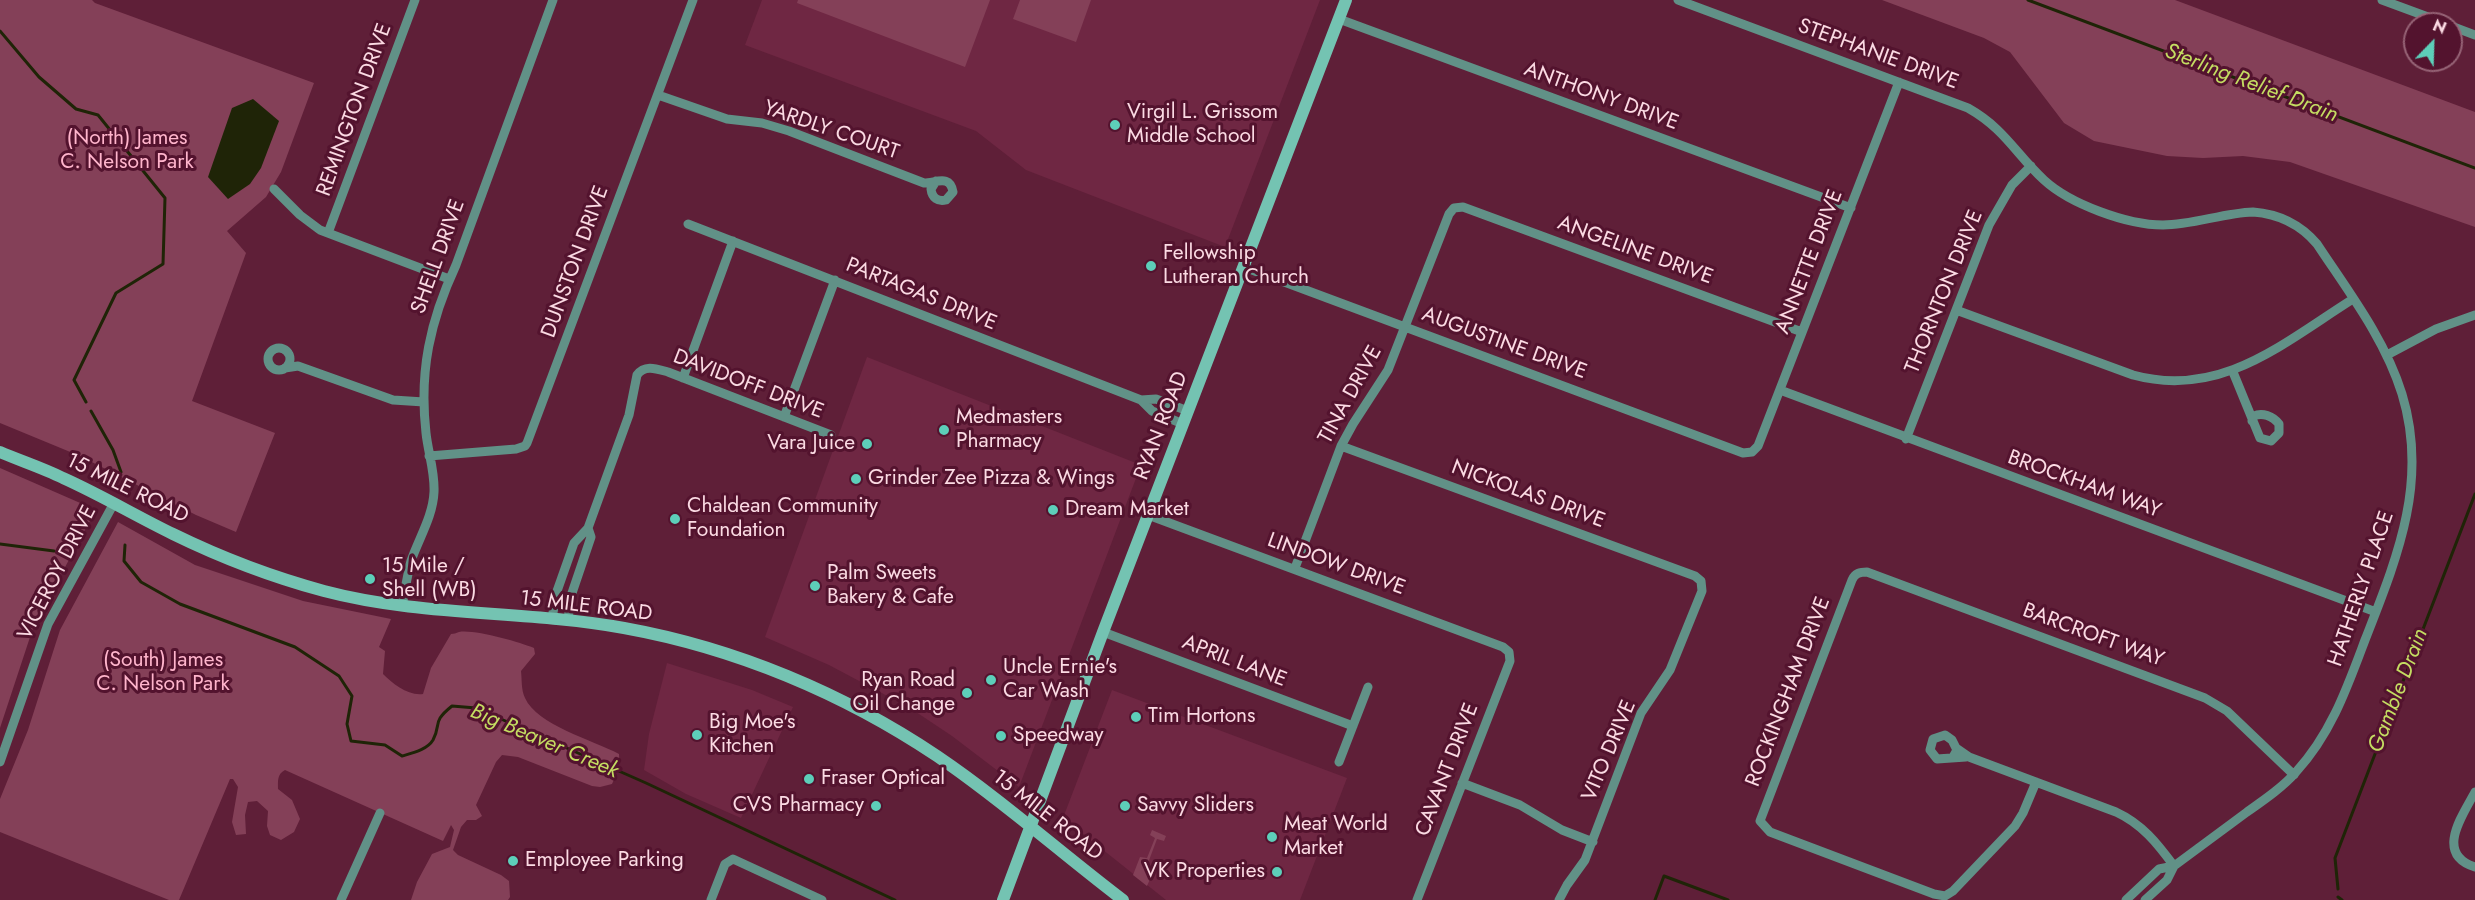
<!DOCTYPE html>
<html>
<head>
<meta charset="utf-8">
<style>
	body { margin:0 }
	#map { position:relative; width:2475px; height:900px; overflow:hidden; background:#5f1f38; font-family:Jost,sans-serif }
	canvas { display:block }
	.north { position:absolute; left:2403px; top:12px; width:60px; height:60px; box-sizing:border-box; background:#53132e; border:2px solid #966376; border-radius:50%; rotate:23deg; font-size:16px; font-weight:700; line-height:24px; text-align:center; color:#fbdae3 }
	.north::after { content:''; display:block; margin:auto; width:21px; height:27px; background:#5dceb9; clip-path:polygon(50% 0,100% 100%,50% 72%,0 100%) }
</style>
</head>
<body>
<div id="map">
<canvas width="2475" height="900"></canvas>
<div class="north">N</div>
</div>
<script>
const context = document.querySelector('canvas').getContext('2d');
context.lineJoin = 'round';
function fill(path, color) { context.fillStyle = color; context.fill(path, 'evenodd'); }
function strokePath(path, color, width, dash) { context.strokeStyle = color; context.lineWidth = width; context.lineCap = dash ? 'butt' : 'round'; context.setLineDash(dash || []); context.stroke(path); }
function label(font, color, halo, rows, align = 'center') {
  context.font = font + ' Jost,sans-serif'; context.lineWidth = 6; context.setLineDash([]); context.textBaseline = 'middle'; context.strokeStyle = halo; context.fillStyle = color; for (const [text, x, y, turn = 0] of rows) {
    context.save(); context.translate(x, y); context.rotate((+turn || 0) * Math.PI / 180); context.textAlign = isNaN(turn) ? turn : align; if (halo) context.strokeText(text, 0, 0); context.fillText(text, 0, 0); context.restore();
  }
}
fill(new Path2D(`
	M 762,0 L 1320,0 L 1225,247 L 1026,170 L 976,131 L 745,45 Z
	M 867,357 L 1141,465 L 1019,787 L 952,736 L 910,708 L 829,665 L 765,637 Z
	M 667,663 L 752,690 L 793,707 L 741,818 L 686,794 L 644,770 L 649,734 Z
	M 1112,690 L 1347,778 L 1300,900 L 1166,900 L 1063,818 Z`), '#6f2743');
fill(new Path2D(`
	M 0,0 L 92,0 L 95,3 L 314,83 L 281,172 L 266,197 L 227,231 L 246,253 L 192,401 L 275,433 L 236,532 L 196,515 L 80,456 L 0,423 Z
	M 798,0 L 990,0 L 965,67 L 797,3 Z
	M 1020,0 L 1091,0 L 1076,42 L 1013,19 Z
	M 1882,0 L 2175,0 L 2475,112 L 2475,227 L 2290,162 L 2243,156 L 2203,158 L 2167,156 L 2094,141 L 2064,123 L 2010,52 L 1984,38 Z
	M 0,468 L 94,509 L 91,514 L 93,515 L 34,625 L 0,728 Z
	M 118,522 L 195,565 L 303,601 L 391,619 L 379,647 L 385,651 L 383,674 C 393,684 408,696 423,694 L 431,668 L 451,634 C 454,634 456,633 459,632 C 474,629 519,642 534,648 L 535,654 L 521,671 C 522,679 521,690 525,698 C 537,725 593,740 619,754 C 620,765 617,774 612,784 L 600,787 L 592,786 L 518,757 L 502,755 L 496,762 L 476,805 L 482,816 L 476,820 L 467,820 L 461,827 L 453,850 L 458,855 L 501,875 L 509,881 L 510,897 L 508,900 L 411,900 L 417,882 L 432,854 L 450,847 L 454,830 L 451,825 L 443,841 L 285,770 C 277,774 278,781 278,789 L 292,800 L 300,819 L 294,832 L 281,840 L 270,835 L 267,826 L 268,811 L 257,801 L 248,802 L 245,815 L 246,834 L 236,835 L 232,822 L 238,787 L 233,779 L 230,779 L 179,900 L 169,900 L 0,832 L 0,799 L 28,730 L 60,630 Z
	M 1152,830 L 1166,836 L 1164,841 L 1157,839 L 1148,863 L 1155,868 L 1147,886 L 1133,875 L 1140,857 L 1147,858 L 1155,838 L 1150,835 Z`), '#844058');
fill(new Path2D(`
	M 253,99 L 279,121 L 261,168 L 250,184 L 228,199 L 208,177 L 232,108 Z`), '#1f2407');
strokePath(new Path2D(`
	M 2028,0 L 2475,168
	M 0,31 L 39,77 L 76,109 L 98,115 L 165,198 L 163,264 L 116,293 L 74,380 L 86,402
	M 91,411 L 113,450 L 121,472
	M 0,544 L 54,551
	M 125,545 L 124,561 L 141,582 L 180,604 L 295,647 L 339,676 L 352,696 L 347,724 L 351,741 L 385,745 L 402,756 C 412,753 427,750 433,740 C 442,723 431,723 452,706 L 476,708 L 646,783 L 895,900
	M 2338,889 L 2335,858 L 2475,494
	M 2338,897 L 2342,900
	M 1655,900 L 1664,876 L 1728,900`), '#1f2407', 3);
strokePath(new Path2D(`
	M 1678,0 L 1968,108 C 2005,129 2015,153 2044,180 C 2070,204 2127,225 2163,225 C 2193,225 2223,213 2253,212 C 2280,214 2300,224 2317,244 C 2348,291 2385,339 2402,394 C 2429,482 2397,558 2365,640 C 2347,688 2331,734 2296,772 C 2283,787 2264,800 2247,812 C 2223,830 2198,848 2174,866 L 2159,869 L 2126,900
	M 2382,0 L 2447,24
	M 1339,19 L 1851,208
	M 2451,26 L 2475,35
	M 658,95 L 727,119 L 762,123 L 789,131 L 924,183 C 936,183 950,174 953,192 L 946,200 C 938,202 932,198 931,189 L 936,181
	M 274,189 L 300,215 L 320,230 L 449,279
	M 688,224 L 1141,400 L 1152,411 L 1183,424
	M 328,233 L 415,0
	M 1244,267 L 1743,453 L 1752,452 L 1758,446 L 1899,82
	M 1956,310 L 2133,375 C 2221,399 2283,343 2353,299
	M268 359a11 11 0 1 1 22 0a11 11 0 1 1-22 0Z
	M 2387,355 L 2436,329 L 2475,315
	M 285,368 L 298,366 L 393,400 L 424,402
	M 2233,372 L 2260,438 L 2271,441 L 2279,433 L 2279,424 C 2273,416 2262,412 2254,416 L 2252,421
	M 683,378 L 733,241
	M 1780,390 L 2376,612
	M 1141,400 L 1156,399 L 1188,411
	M 784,417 L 835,280
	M 1906,439 L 1989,225 L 2012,185 L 2031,166
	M 1341,446 L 1695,576 L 1701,581 L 1702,591 L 1670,670 L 1641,713 L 1585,860 L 1567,885 L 1559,900
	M 429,456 L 516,449 L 525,446 L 527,443 L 693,0
	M 1148,515 L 1503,647 L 1509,652 L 1510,661 L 1417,900
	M 1295,568 L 1341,446 L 1353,424 L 1388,370 L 1449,214 L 1454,208 L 1463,207 L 1802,332
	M 402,606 C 405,591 407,576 411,561 C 419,538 433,516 434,492 C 435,472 428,452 426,433 C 419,371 430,321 456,265 L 553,0
	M 552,619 L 556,594 L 574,543 L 588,528 L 629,415 L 637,375 C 645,364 657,369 668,372 L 831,435
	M 568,620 L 571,596 L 591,537 L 588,528
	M 1103,632 L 1353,726
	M 1956,748 L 1969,757 L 2116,812 C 2142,824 2157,843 2174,866
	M 1953,757 L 1957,750 L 1952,740 L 1945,735 L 1933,739 L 1930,750 L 1937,759 L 1966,757
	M 0,762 L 48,624 L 114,503
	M 1339,762 L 1368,687
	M 2036,782 L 2023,813 L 2015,826 L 1953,891 L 1945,896 L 1934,894 L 1770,832 L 1760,821 L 1852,580 C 1855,573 1860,572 1867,572 L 2205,698 L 2227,711 L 2294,775
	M 1462,783 L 1520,805 L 1562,830 L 1593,842
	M 2475,792 C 2463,815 2434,854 2475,867
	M 341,900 L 380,813
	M 711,900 L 725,864 L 733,859 L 822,900
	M 2145,900 L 2167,880 L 2174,866`), '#619187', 9);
strokePath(new Path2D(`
	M 0,452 C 21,461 43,468 63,478 C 101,495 136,516 173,534 C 222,558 272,577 324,591 C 422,617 525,610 624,628 C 735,648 843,693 937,756 C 1002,800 1061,853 1123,900
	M 1003,900 L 1103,632 L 1346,0`), '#74c3b2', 12);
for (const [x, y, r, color] of [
	[1115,125,6,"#5dceb9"],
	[1151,266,6,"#5dceb9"],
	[944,430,6,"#5dceb9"],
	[867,444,6,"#5dceb9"],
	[856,479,6,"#5dceb9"],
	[1053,510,6,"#5dceb9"],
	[675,519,6,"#5dceb9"],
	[370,579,6,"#5dceb9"],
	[815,586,6,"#5dceb9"],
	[991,680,6,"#5dceb9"],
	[967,693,6,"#5dceb9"],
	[1136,717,6,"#5dceb9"],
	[697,735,6,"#5dceb9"],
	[1001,736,6,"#5dceb9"],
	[809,779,6,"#5dceb9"],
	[876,806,6,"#5dceb9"],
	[1125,806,6,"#5dceb9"],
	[1272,837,6,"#5dceb9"],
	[513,861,6,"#5dceb9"],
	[1277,872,6,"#5dceb9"]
]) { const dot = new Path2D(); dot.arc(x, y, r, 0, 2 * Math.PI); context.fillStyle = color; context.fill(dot); strokePath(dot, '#53132e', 2); }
label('21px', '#fbdae3', '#53132e', [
	["STEPHANIE DRIVE",1878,55,20],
	["ANTHONY DRIVE",1601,97,20],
	["REMINGTON DRIVE",355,110,-70],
	["YARDLY COURT",831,131,19],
	["ANGELINE DRIVE",1635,251,20],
	["SHELL DRIVE",439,257,-70],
	["DUNSTON DRIVE",576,262,-70],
	["ANNETTE DRIVE",1810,262,-69],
	["THORNTON DRIVE",1945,292,-68],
	["PARTAGAS DRIVE",921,295,22],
	["AUGUSTINE DRIVE",1504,344,20],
	["DAVIDOFF DRIVE",748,385,21],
	["TINA DRIVE",1351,395,-61],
	["RYAN ROAD",1162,426,-69],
	["BROCKHAM WAY",2084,485,20],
	["15 MILE ROAD",127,489,26],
	["NICKOLAS DRIVE",1528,495,20],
	["LINDOW DRIVE",1336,565,20],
	["VICEROY DRIVE",58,573,-63],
	["HATHERLY PLACE",2362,589,-71],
	["15 MILE ROAD",586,607,7],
	["BARCROFT WAY",2093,636,20],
	["APRIL LANE",1234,662,21],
	["ROCKINGHAM DRIVE",1789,692,-69],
	["VITO DRIVE",1610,751,-67],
	["CAVANT DRIVE",1448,770,-69],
	["15 MILE ROAD",1047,816,38]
]);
label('21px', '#fbdae3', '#53132e', [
	["Virgil L. Grissom",1127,113],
	["Middle School",1127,137],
	["Fellowship",1163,254],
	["Lutheran Church",1163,278],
	["Medmasters",956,418],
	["Pharmacy",956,442],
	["Vara Juice",855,444,"right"],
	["Grinder Zee Pizza & Wings",868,479],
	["Chaldean Community",687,507],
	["Foundation",687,531],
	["Dream Market",1065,510],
	["15 Mile /",382,567],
	["Shell (WB)",382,591],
	["Palm Sweets",827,574],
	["Bakery & Cafe",827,598],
	["Uncle Ernie's",1003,668],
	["Car Wash",1003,692],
	["Ryan Road",955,681,"right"],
	["Oil Change",955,705,"right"],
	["Tim Hortons",1148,717],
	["Big Moe's",709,723],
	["Kitchen",709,747],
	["Speedway",1013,736],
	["Fraser Optical",821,779],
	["CVS Pharmacy",864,806,"right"],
	["Savvy Sliders",1137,806],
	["Meat World",1284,825],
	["Market",1284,849],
	["Employee Parking",525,861],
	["VK Properties",1265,872,"right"]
], 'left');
label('21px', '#ffb5cc', '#53132e', [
	["(North) James",127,139],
	["C. Nelson Park",127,163],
	["(South) James",163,661],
	["C. Nelson Park",163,685]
]);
label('italic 22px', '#c4dc62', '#53132e', [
	["Sterling Relief Drain",2251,84,21],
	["Gamble Drain",2399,691,-69],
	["Big Beaver Creek",544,742,23]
]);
</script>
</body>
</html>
